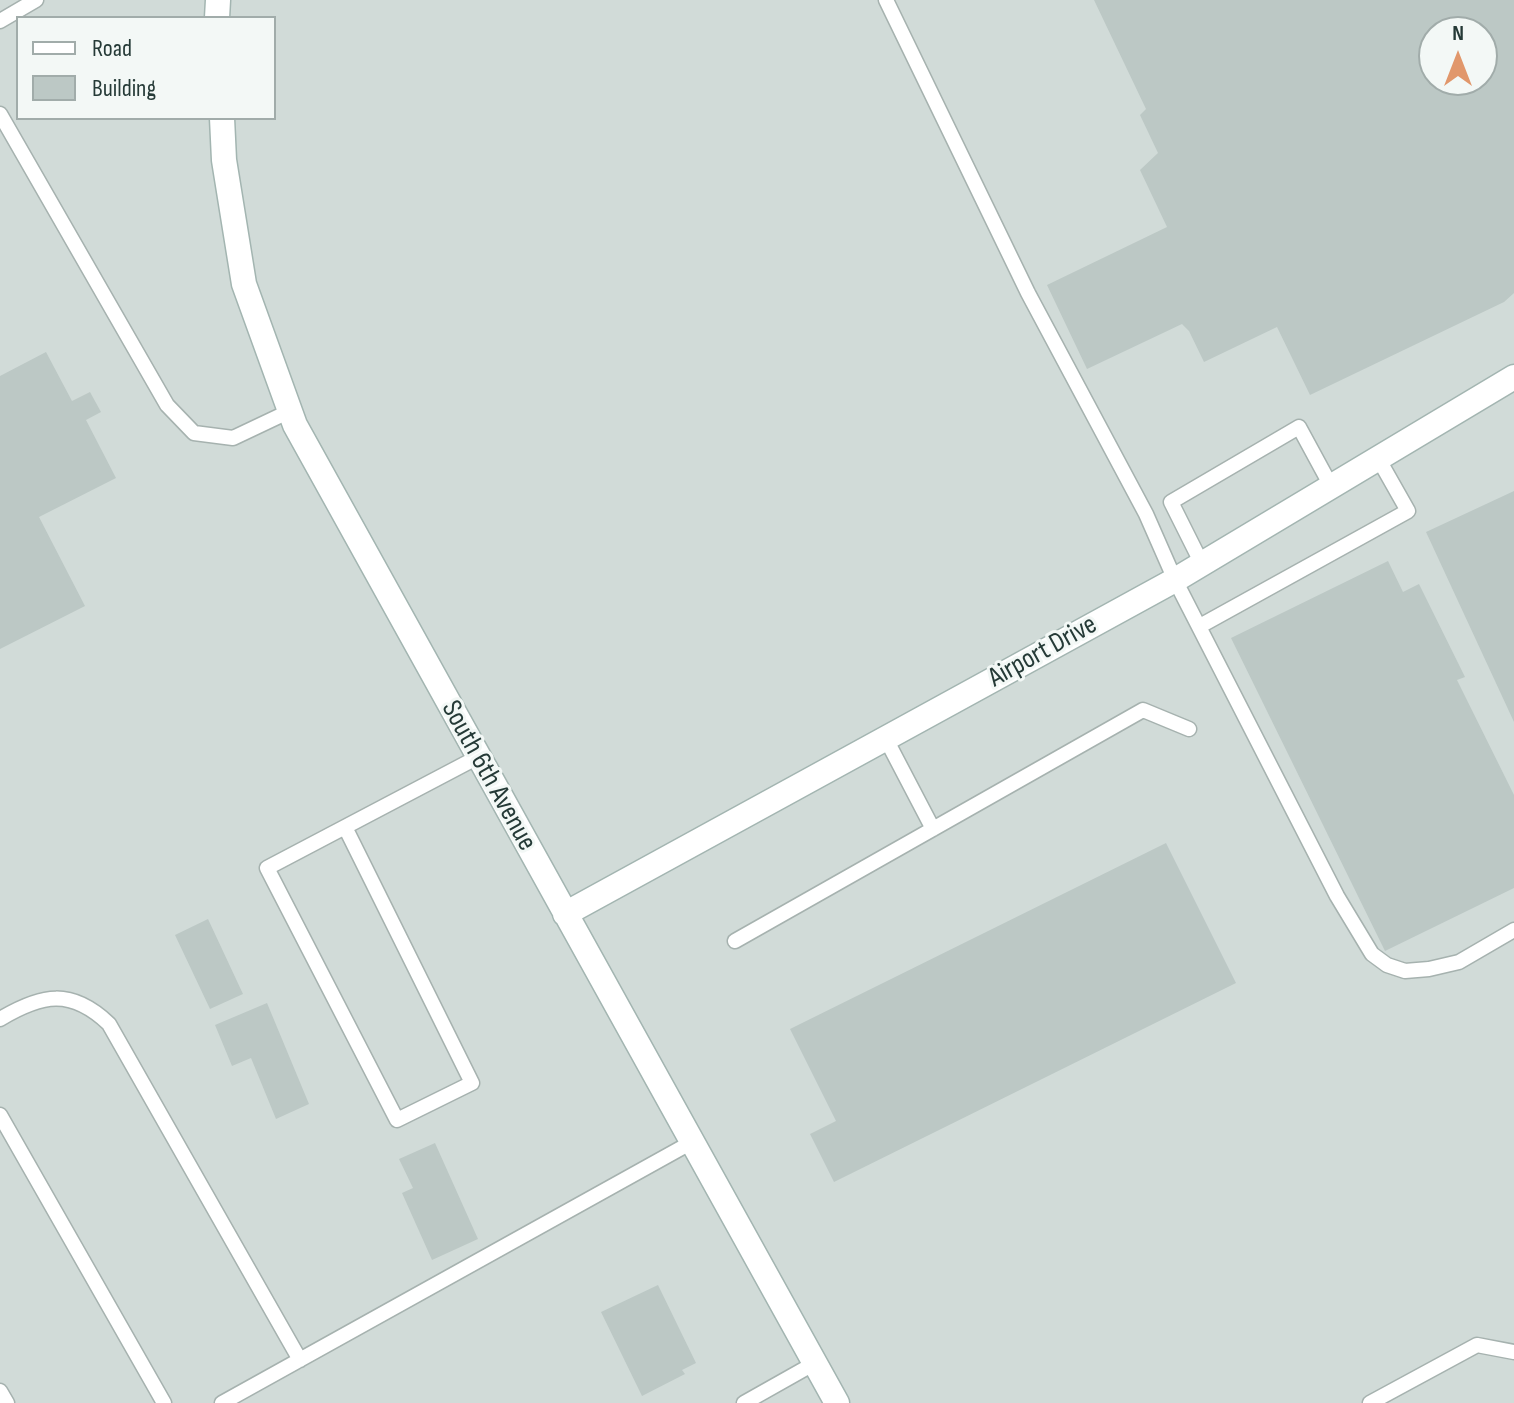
<!DOCTYPE html>
<html>
<head>
<meta charset="utf-8">
<style>
	body { margin:0 }
	#map { position:relative; width:1514px; height:1403px; overflow:hidden; background:#e3ebe8; font-family:"Sofia Sans Condensed",sans-serif }
	canvas { display:block }
	.legend { position:absolute; left:16px; top:16px; width:260px; height:104px; box-sizing:border-box; background:#f3f8f6; border:2px solid #a1acaa; margin:0; padding:10px 14px; list-style:none; font-size:24px; color:#253a37 }
	.legend li { display:flex; align-items:center; gap:16px; height:40px }
	.legend b { width:40px; border:2px solid #a1acaa }
	.north { position:absolute; left:1418px; top:16px; width:80px; height:80px; box-sizing:border-box; background:#f3f8f6; border:2px solid #a1acaa; border-radius:50%; rotate:0deg; font-size:22px; font-weight:700; line-height:32px; text-align:center; color:#253a37 }
	.north::after { content:''; display:block; margin:auto; width:28px; height:36px; background:#e1976b; clip-path:polygon(50% 0,100% 100%,50% 72%,0 100%) }
</style>
</head>
<body>
<div id="map">
<canvas width="1514" height="1403"></canvas>
<ul class="legend">
<li><b style="height:10px;background:#fff"></b>Road</li>
<li><b style="height:22px;background:#bcc8c5"></b>Building</li>
</ul>
<div class="north">N</div>
</div>
<script>
const context = document.querySelector('canvas').getContext('2d');
context.lineJoin = 'round';
function fill(path, color) { context.fillStyle = color; context.fill(path, 'evenodd'); }
function strokePath(path, color, width, dash) { context.strokeStyle = color; context.lineWidth = width; context.lineCap = dash ? 'butt' : 'round'; context.setLineDash(dash || []); context.stroke(path); }
function label(font, color, halo, rows, align = 'center') {
  context.font = font + ' "Sofia Sans Condensed",sans-serif'; context.lineWidth = 6; context.setLineDash([]); context.textBaseline = 'middle'; context.strokeStyle = halo; context.fillStyle = color; for (const [text, x, y, turn = 0] of rows) {
    context.save(); context.translate(x, y); context.rotate((+turn || 0) * Math.PI / 180); context.textAlign = isNaN(turn) ? turn : align; if (halo) context.strokeText(text, 0, 0); context.fillText(text, 0, 0); context.restore();
  }
}
fill(new Path2D(`
	M 0,0 L 1514,0 L 1514,1403 L 0,1403 ZM 18,18 L 274,18 L 274,118 L 18,118 ZM 1434,32 L 1482,32 L 1482,80 L 1434,80 Z`), '#d1dbd8');
fill(new Path2D(`
	M 1094,0 L 1514,0 L 1514,293 L 1504,302 L 1310,395 L 1277,327 L 1204,362 L 1189,331 L 1182,324 L 1087,369 L 1047,285 L 1167,227 L 1140,170 L 1158,153 L 1140,115 L 1146,109 ZM 1434,32 L 1482,32 L 1482,80 L 1434,80 Z
	M 46,352 L 72,401 L 90,392 L 101,412 L 86,420 L 116,478 L 39,517 L 85,606 L 0,649 L 0,376 Z
	M 1514,491 L 1514,722 L 1426,532 Z
	M 1388,561 L 1403,592 L 1419,584 L 1465,677 L 1457,680 L 1514,795 L 1514,888 L 1385,951 L 1231,638 Z
	M 1166,843 L 1236,983 L 834,1182 L 810,1134 L 836,1121 L 790,1029 Z
	M 208,919 L 243,994 L 210,1009 L 175,935 Z
	M 267,1003 L 309,1104 L 276,1119 L 251,1058 L 232,1066 L 215,1025 Z
	M 435,1143 L 478,1239 L 432,1260 L 402,1193 L 413,1188 L 399,1159 Z
	M 658,1285 L 696,1363 L 682,1370 L 685,1374 L 642,1396 L 601,1312 Z`), '#bcc8c5');
const lane = new Path2D(`
	M 886,0 L 1028,293 L 1146,514 L 1175,580 L 1337,896 L 1372,954 L 1387,965 L 1405,971 L 1429,969 L 1459,962 L 1514,930
	M 0,21 L 36,0
	M 0,114 L 167,405 L 194,433 L 233,438 L 290,411
	M 1202,564 L 1171,502 L 1299,427 L 1331,486
	M 1200,626 L 1408,511 L 1378,458
	M 886,739 L 933,829
	M 345,827 L 472,1083 L 397,1120 L 267,868 L 478,757
	M 735,941 L 1143,710 L 1189,729
	M 0,1019 C 42,994 71,988 109,1024 L 300,1360
	M 0,1115 L 164,1403
	M 0,1391 L 7,1403
	M 222,1403 L 692,1142
	M 744,1403 L 815,1363
	M 1370,1403 L 1477,1345 L 1514,1352`);
const secondary = new Path2D(`
	M 217,18 L 218,0
	M 222,118 L 224,160 L 244,284 L 295,425 L 837,1403
	M 565,914 L 1175,580 L 1514,377`);
strokePath(lane, '#a6b2af', 17);
strokePath(secondary, '#a3b5b1', 27);
strokePath(lane, '#fff', 14);
strokePath(secondary, '#fff', 24);
label('28px', '#253a37', '#f3f8f6', [
	["Airport Drive",1043,652,-29],
	["South 6th Avenue",488,776,61]
]);
</script>
</body>
</html>
